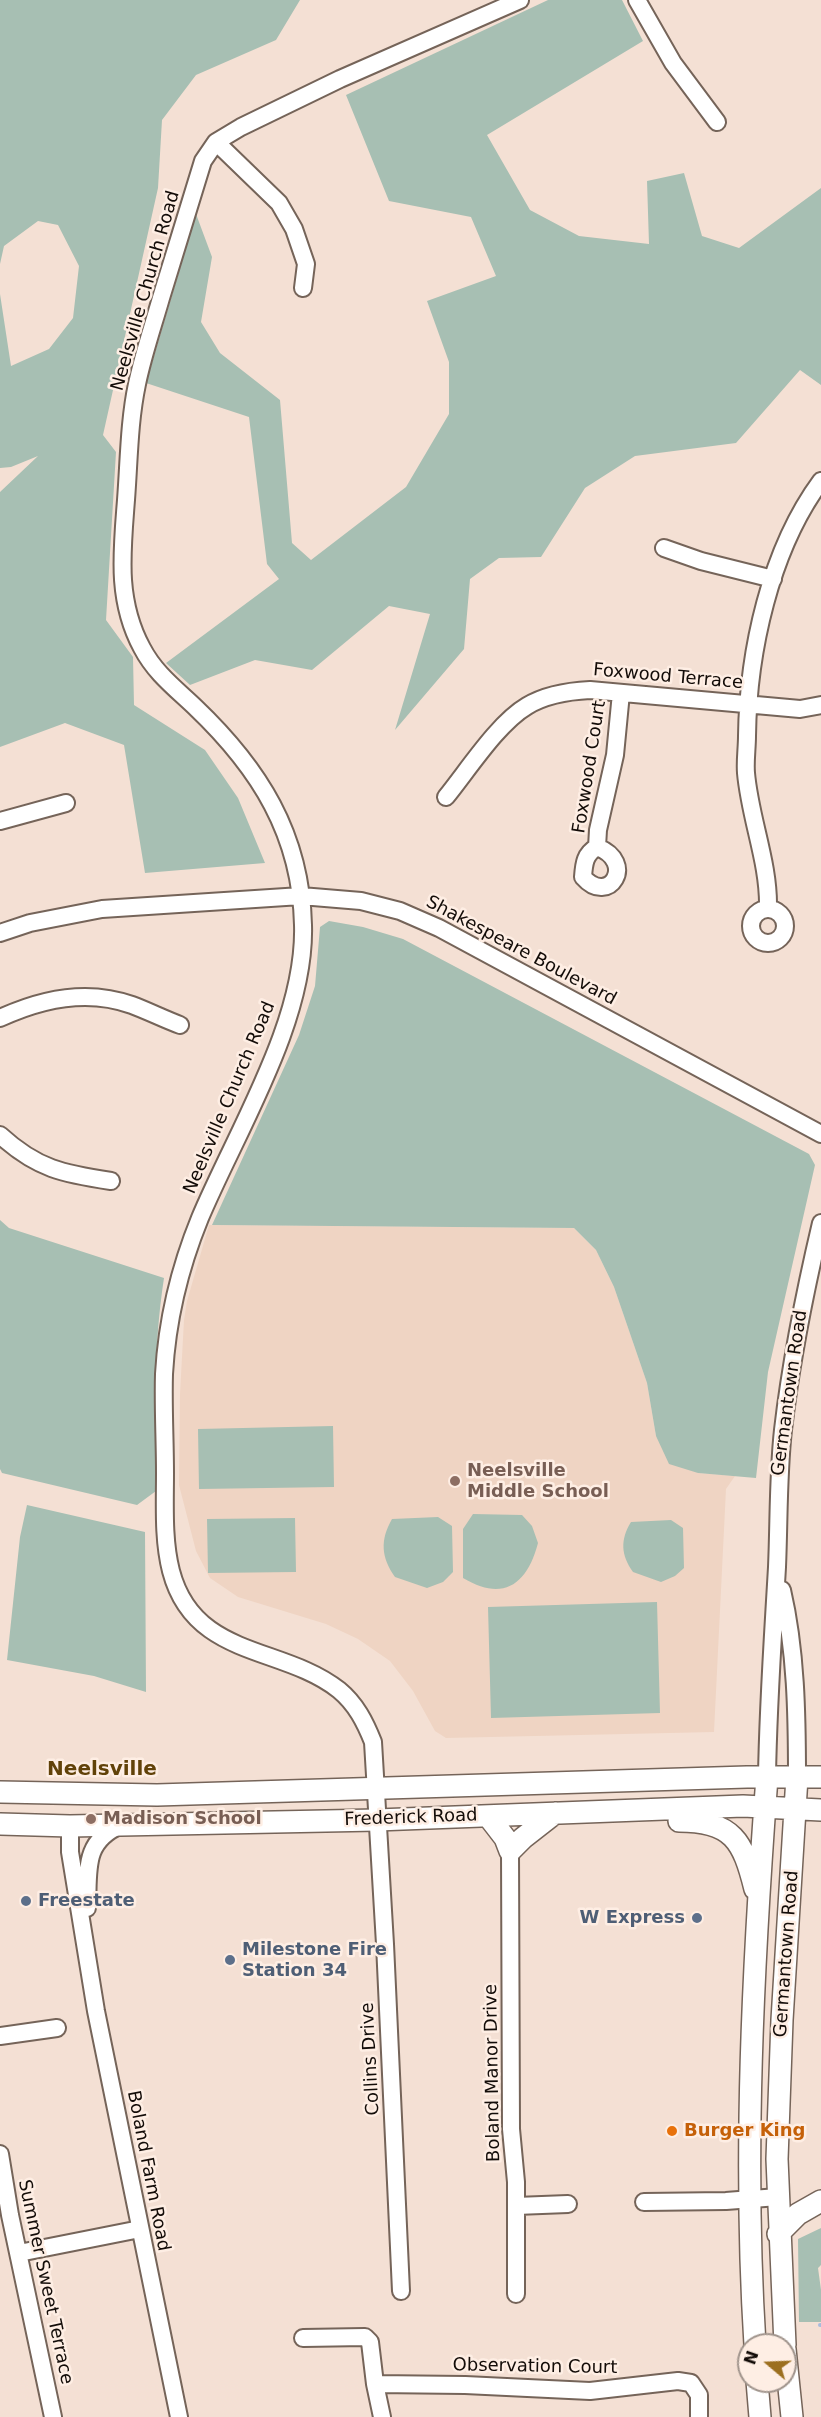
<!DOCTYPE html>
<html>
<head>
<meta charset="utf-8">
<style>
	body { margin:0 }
	#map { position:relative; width:821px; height:2417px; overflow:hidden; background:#f4e0d4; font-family:"DejaVu Sans",sans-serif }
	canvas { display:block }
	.north { position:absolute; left:737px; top:2333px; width:60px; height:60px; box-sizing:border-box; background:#feeee4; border:2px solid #a0948c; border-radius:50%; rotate:289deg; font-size:16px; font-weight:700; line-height:24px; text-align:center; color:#130c08 }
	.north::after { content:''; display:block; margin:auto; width:21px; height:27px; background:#9c6f1f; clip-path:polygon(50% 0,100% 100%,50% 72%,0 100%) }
</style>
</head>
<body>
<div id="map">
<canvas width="821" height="2417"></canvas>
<div class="north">N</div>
</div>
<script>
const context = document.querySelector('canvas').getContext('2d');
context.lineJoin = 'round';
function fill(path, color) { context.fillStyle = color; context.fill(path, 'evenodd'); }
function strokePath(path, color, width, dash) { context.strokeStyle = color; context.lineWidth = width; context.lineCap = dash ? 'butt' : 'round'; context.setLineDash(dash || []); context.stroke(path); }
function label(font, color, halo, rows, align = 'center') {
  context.font = font + ' "DejaVu Sans",sans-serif'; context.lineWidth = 5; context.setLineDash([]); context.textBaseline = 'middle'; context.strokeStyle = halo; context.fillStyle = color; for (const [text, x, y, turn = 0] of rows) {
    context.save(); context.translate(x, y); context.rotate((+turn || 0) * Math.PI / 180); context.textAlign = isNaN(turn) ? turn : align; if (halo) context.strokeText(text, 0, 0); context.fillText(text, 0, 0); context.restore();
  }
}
fill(new Path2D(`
	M 209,1225 L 574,1228 L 596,1250 L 614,1287 L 647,1383 L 656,1436 L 698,1473 L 735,1476 L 726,1489 L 714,1732 L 446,1738 L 435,1731 L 413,1691 L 390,1661 L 358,1639 L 326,1624 L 238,1597 L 210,1578 L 196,1551 L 179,1485 L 180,1394 L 184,1320 L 187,1301 Z`), '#efd4c3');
fill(new Path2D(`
	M 0,0 L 300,0 L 276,40 L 196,75 L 162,120 L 158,188 L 103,435 L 116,452 L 106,620 L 133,657 L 134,705 L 205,750 L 238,798 L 265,863 L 145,873 L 124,745 L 65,723 L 0,747 L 0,492 L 38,456 L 11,467 L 0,468 L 0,294 L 11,366 L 49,349 L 73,318 L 79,266 L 58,225 L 38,221 L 4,246 L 0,264 Z
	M 548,0 L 622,0 L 643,41 L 487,135 L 530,210 L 579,236 L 649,244 L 647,181 L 684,173 L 702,236 L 739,248 L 821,188 L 821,385 L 800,370 L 736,443 L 635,456 L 585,488 L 541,557 L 499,558 L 470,579 L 464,649 L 395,730 L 430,614 L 389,606 L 312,670 L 255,660 L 190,685 L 166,663 L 279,579 L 267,564 L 249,417 L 146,383 L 196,214 L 212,257 L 201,322 L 220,353 L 280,400 L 292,543 L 311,560 L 406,487 L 449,414 L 449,362 L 427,301 L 496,276 L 471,217 L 389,201 L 346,95 Z
	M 329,921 L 363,927 L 403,939 L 809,1154 L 815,1165 L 768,1372 L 756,1478 L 698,1473 L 669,1464 L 656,1436 L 647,1383 L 614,1287 L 596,1250 L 574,1228 L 212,1225 L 299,1035 L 315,986 L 320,927 Z
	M 0,1220 L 9,1228 L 164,1278 C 153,1349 155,1419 156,1491 L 137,1505 L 2,1473 L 0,1469 Z
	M 333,1426 L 334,1487 L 199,1489 L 198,1429 Z
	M 27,1505 L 145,1532 L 146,1692 L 94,1676 L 7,1660 L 20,1537 Z
	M 473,1514 L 522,1515 L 532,1526 L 538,1543 C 527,1585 503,1602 463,1578 L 463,1529 Z
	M 438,1517 L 452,1526 L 453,1572 L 443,1582 L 427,1588 L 395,1577 C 381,1557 380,1540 392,1519 Z
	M 295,1518 L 296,1572 L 208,1573 L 207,1519 Z
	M 671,1520 L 683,1528 L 684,1568 L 675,1576 L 661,1582 L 633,1572 C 621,1555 620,1540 631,1522 Z
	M 657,1602 L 660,1713 L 491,1718 L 488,1607 Z
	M 821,2228 L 821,2265 L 818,2268 L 821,2290 L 821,2322 L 799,2322 L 798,2239 Z`), '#a7bfb3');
strokePath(new Path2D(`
	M 820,2325 L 821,2325`), '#a9bbdd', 4);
const minor = new Path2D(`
	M 637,0 L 673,63 L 717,122
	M 216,142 L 279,203 L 294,229 L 306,264 L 303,288
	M 664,548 L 701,561 L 773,579
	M 446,797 C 468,770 498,723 527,706 C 545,695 570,691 590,690 L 800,709 L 821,705
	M 0,821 L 66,803
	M 597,847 C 637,862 609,907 583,877 C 584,863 585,854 597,847 L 598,830 L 615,755 L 621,693
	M 768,908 C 769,862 750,819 746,773 C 745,761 747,748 747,736 C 748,652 770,550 821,481
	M751 926a17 17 0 1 1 34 0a17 17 0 1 1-34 0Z
	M 0,933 L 30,923 L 102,909 L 301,896 L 361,901 L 400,911 L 439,928 L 821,1134
	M 0,1018 C 41,999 88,989 132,1005 C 148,1011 164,1019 180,1025
	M 0,1135 C 37,1169 64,1174 111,1181
	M 782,1590 C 796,1650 797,1715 797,1777
	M 767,1777 C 768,1706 773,1637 777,1567 C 779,1521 778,1475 783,1430 C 791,1360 805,1291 821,1223
	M 70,1826 L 70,1852 L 96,2011 L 179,2417
	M 510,1851 L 511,2129 L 516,2182 L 516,2294
	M 87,1908 C 89,1871 82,1842 121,1825
	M 0,2036 L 57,2028
	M 0,2154 L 10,2215 L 53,2417
	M 644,2202 L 726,2201 L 778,2197
	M 516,2206 L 568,2204
	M 19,2253 L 140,2229
	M 401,2291 L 385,1944 L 373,1742 C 365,1722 356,1704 339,1690 C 282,1645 194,1659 171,1571 C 163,1540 165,1505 165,1473 C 165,1440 163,1407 164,1374 C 167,1321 180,1267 200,1218 C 237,1130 306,1021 303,925 C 301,834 259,768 195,707 C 175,688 155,673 142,648 C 116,600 122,552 126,500 C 129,461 129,422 137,384 C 143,355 153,326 161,298 C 175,252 189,207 203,161 L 216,142 L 241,127 L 340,79 L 520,0
	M 303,2338 L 365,2337 L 370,2342 L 375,2384
	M 382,2417 L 375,2384 L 465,2385 L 590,2391 L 678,2381 L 691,2383 L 699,2395 L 699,2417`);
const major = new Path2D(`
	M 0,1792 L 157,1795 L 747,1777 L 821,1777
	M 488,1816 L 505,1838 L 510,1851 L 523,1838 L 555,1813
	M 679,1821 C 733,1821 743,1841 755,1889
	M 0,1824 L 70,1826 L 377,1820 L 743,1806 L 821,1810
	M 778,2234 L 798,2214 L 821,2201
	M 755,2345 C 743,2156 753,1965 767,1777
	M 785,2345 L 777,2159 L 782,2020 L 797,1777
	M 785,2349 L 792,2417
	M 757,2381 L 760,2417`);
strokePath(minor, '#756459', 20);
strokePath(major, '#756459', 24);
strokePath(minor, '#fff', 16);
strokePath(major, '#fff', 21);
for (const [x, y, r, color] of [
	[455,1481,6,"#8d6e63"],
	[91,1819,6,"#8d6e63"],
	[26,1901,6,"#5c6f8a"],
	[697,1918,6,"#5c6f8a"],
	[230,1960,6,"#5c6f8a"],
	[672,2131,6,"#e8710a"]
]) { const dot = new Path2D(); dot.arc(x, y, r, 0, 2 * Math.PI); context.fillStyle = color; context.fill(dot); strokePath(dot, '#feeee4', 2); }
label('18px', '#130c08', '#feeee4', [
	["Neelsville Church Road",146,291,-74],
	["Foxwood Terrace",668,677,5],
	["Foxwood Court",590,767,-81],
	["Shakespeare Boulevard",521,951,28],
	["Neelsville Church Road",230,1098,-67],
	["Germantown Road",790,1393,-82],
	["Frederick Road",411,1818,-2],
	["Germantown Road",787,1954,-86],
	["Collins Drive",371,2059,-93],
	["Boland Manor Drive",493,2073,-91],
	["Boland Farm Road",148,2171,79],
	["Summer Sweet Terrace",45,2282,78],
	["Observation Court",535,2367,1]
]);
label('bold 18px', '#785e54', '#feeee4', [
	["Neelsville",467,1471],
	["Middle School",467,1492],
	["Madison School",103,1819]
], 'left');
label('bold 18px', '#4e5e75', '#feeee4', [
	["Freestate",38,1901],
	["W Express",685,1918,"right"],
	["Milestone Fire",242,1950],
	["Station 34",242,1971]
], 'left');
label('bold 18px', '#c56008', '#feeee4', [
	["Burger King",684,2131]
], 'left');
label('bold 20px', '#614209', '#feeee4', [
	["Neelsville",102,1770]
]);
</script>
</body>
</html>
